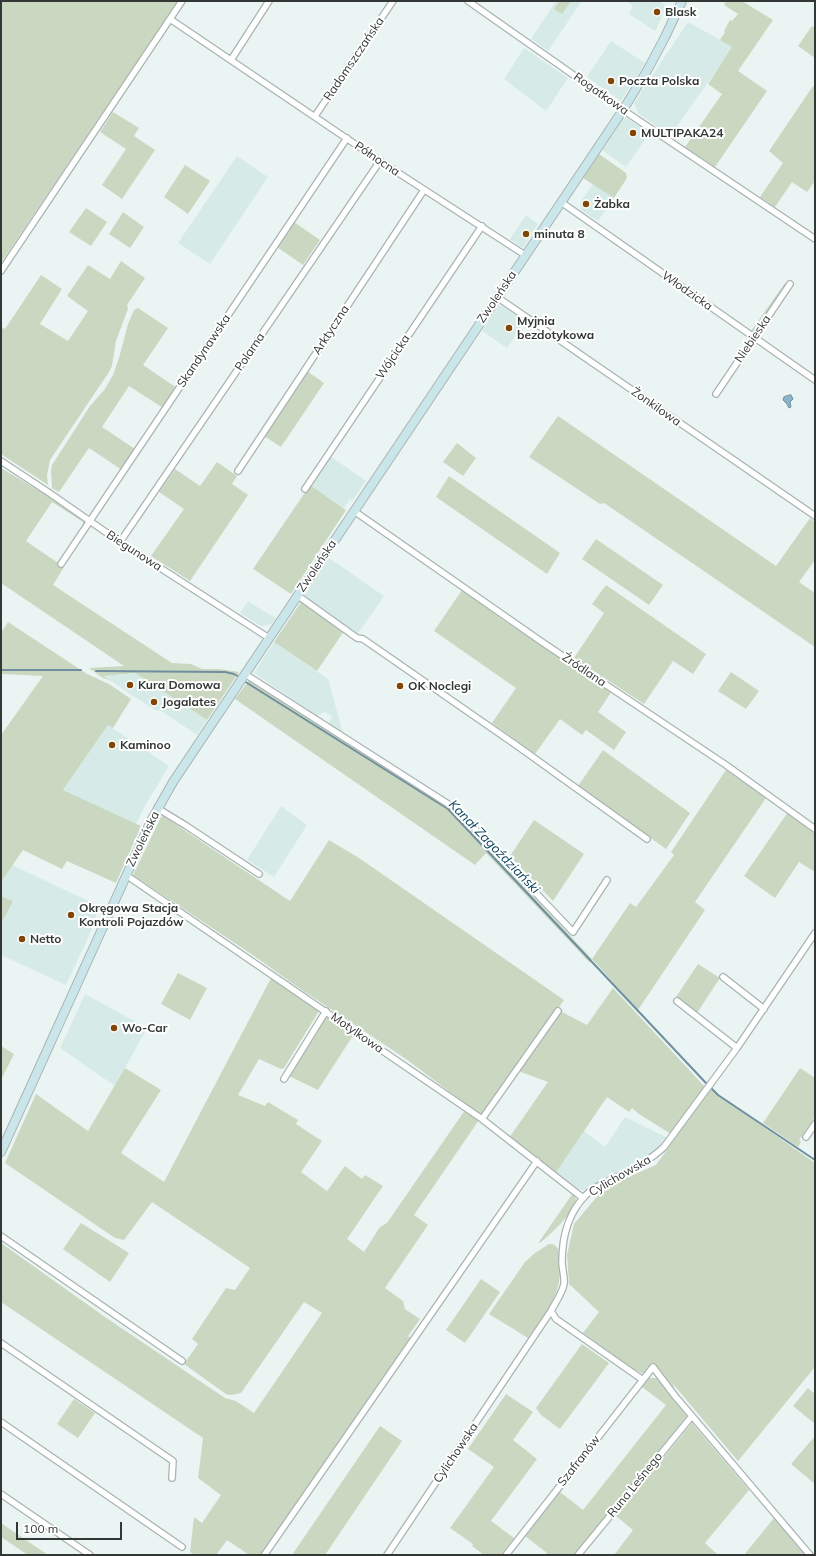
<!DOCTYPE html>
<html>
<head>
<meta charset="utf-8">
<style>
	body { margin:0 }
	#map { position:relative; width:816px; height:1556px; overflow:hidden; background:#eaf5f3; font-family:Mulish,sans-serif }
	canvas { display:block }
	.frame { position:absolute; inset:0; border:2px solid #333736; pointer-events:none }
	.scale { position:absolute; left:16px; top:1522px; width:106px; height:18px; box-sizing:border-box; border:2px solid #333736; border-top:0; padding-left:5px; font-size:12px; line-height:14px; white-space:nowrap; color:#333736; -webkit-text-stroke:3px #fff; paint-order:stroke }
</style>
</head>
<body>
<div id="map">
<canvas width="816" height="1556"></canvas>
<div class="frame"></div>
<div class="scale">100 m</div>
</div>
<script>
const context = document.querySelector('canvas').getContext('2d');
context.lineJoin = 'round';
function fill(path, color) { context.fillStyle = color; context.fill(path, 'evenodd'); }
function strokePath(path, color, width, dash) { context.strokeStyle = color; context.lineWidth = width; context.lineCap = dash ? 'butt' : 'round'; context.setLineDash(dash || []); context.stroke(path); }
function label(font, color, halo, rows, align = 'center') {
  context.font = font + ' Mulish,sans-serif'; context.lineWidth = 4; context.setLineDash([]); context.textBaseline = 'middle'; context.strokeStyle = halo; context.fillStyle = color; for (const [text, x, y, turn = 0] of rows) {
    context.save(); context.translate(x, y); context.rotate((+turn || 0) * Math.PI / 180); context.textAlign = isNaN(turn) ? turn : align; if (halo) context.strokeText(text, 0, 0); context.fillText(text, 0, 0); context.restore();
  }
}
fill(new Path2D(`
	M 556,1 L 582,1 L 548,51 L 531,39 Z
	M 626,1 L 660,1 L 665,5 L 661,19 L 655,31 L 629,14 L 633,6 Z
	M 688,22 L 733,47 L 670,136 L 638,113 L 634,103 Z
	M 611,41 L 645,63 L 621,101 L 587,77 Z
	M 524,48 L 568,78 L 546,111 L 504,79 Z
	M 624,118 L 628,119 L 650,133 L 626,167 L 602,150 Z
	M 237,156 L 268,177 L 210,264 L 178,243 Z
	M 593,184 L 614,198 L 598,221 L 581,210 L 580,203 Z
	M 526,215 L 538,224 L 523,248 L 510,239 Z
	M 501,305 L 525,321 L 507,348 L 482,331 L 498,306 Z
	M 330,456 L 366,481 L 352,501 L 350,499 L 344,508 L 310,485 Z
	M 329,558 L 384,596 L 357,635 L 304,597 Z
	M 248,601 L 265,612 L 276,618 L 272,624 L 261,626 L 240,613 Z
	M 274,642 L 328,679 L 343,733 L 329,724 L 332,716 L 324,712 L 317,716 L 254,673 Z
	M 135,673 L 207,720 L 197,735 L 160,710 L 156,711 L 103,676 Z
	M 108,725 L 169,766 L 146,804 L 136,824 L 63,790 Z
	M 281,806 L 307,825 L 274,877 L 247,860 Z
	M 12,865 L 101,907 L 98,911 L 89,936 L 66,985 L 1,955 L 1,924 L 12,901 L 1,896 L 1,882 Z
	M 85,994 L 147,1028 L 115,1086 L 60,1048 Z
	M 625,1117 L 668,1138 L 649,1157 L 589,1188 L 583,1190 L 576,1189 L 555,1174 L 584,1131 L 605,1147 Z`), '#d6ebe7');
fill(new Path2D(`
	M 1,1 L 178,1 L 1,263 Z
	M 560,1 L 571,1 L 562,14 L 554,9 Z
	M 726,1 L 742,1 L 773,20 L 738,71 L 767,91 L 715,167 L 685,147 L 722,94 L 708,84 L 732,47 L 720,40 L 725,32 L 724,31 L 730,20 L 732,21 L 738,14 L 724,5 Z
	M 812,26 L 815,28 L 815,58 L 798,46 Z
	M 813,86 L 815,87 L 815,181 L 807,192 L 792,182 L 775,207 L 760,197 L 783,163 L 769,151 Z
	M 113,112 L 139,128 L 134,136 L 155,150 L 122,199 L 102,185 L 126,149 L 100,132 Z
	M 599,154 L 626,173 L 627,178 L 614,198 L 583,178 Z
	M 185,165 L 210,181 L 188,214 L 164,197 Z
	M 86,208 L 107,222 L 91,246 L 69,232 Z
	M 123,212 L 144,227 L 130,248 L 109,234 Z
	M 294,222 L 320,240 L 303,265 L 277,247 Z
	M 121,261 L 145,278 L 127,305 L 128,309 L 116,341 L 112,366 L 109,372 L 50,460 L 47,475 L 48,485 L 1,454 L 1,327 L 5,329 L 41,275 L 62,289 L 40,324 L 68,341 L 88,311 L 67,296 L 88,265 L 110,279 Z
	M 785,283 L 787,284 L 754,333 L 751,331 Z
	M 138,308 L 168,328 L 143,365 L 177,388 L 163,408 L 129,386 L 102,427 L 135,449 L 122,470 L 89,448 L 59,492 L 52,488 L 51,471 L 52,465 L 90,406 L 105,389 L 113,375 L 119,358 L 128,324 L 134,310 Z
	M 307,371 L 324,383 L 281,447 L 264,436 Z
	M 558,416 L 776,566 L 810,518 L 815,522 L 815,560 L 799,582 L 815,593 L 815,647 L 613,509 L 604,503 L 600,504 L 529,457 Z
	M 457,443 L 476,458 L 463,476 L 443,462 Z
	M 217,462 L 237,476 L 232,484 L 248,495 L 190,581 L 151,556 L 184,509 L 159,492 L 175,469 L 200,486 Z
	M 1,468 L 70,509 L 86,522 L 83,528 L 82,527 L 83,522 L 52,502 L 26,541 L 64,567 L 53,585 L 172,663 L 191,664 L 202,669 L 219,669 L 239,672 L 207,720 L 135,673 L 103,676 L 111,681 L 103,678 L 89,668 L 124,666 L 1,583 Z
	M 449,476 L 560,553 L 547,574 L 436,497 Z
	M 310,485 L 346,510 L 291,594 L 253,569 Z
	M 596,539 L 663,585 L 649,605 L 582,559 Z
	M 606,585 L 706,654 L 693,674 L 673,661 L 644,704 L 574,658 L 604,613 L 592,604 Z
	M 462,590 L 503,620 L 612,691 L 598,712 L 626,732 L 614,750 L 586,730 L 582,735 L 560,719 L 535,754 L 492,723 L 516,688 L 434,631 Z
	M 301,602 L 344,631 L 317,671 L 274,642 Z
	M 8,622 L 87,674 L 109,684 L 131,699 L 113,728 L 108,725 L 63,790 L 141,826 L 116,883 L 67,861 L 62,869 L 23,850 L 1,882 L 1,735 L 43,676 L 1,674 L 1,633 Z
	M 731,672 L 759,691 L 746,709 L 718,691 Z
	M 249,680 L 452,810 L 592,959 L 630,903 L 636,907 L 674,855 L 671,852 L 726,770 L 766,798 L 695,902 L 705,910 L 638,1010 L 592,959 L 590,963 L 486,853 L 475,865 L 235,699 Z
	M 603,750 L 690,813 L 666,849 L 578,786 Z
	M 788,812 L 815,831 L 815,872 L 799,862 L 775,898 L 744,876 Z
	M 163,816 L 290,901 L 329,840 L 359,858 L 564,1000 L 482,1116 L 406,1059 L 296,986 L 257,958 L 133,875 L 161,817 Z
	M 534,820 L 584,854 L 553,901 L 510,856 Z
	M 1,896 L 13,901 L 1,924 Z
	M 698,964 L 720,978 L 697,1013 L 676,997 Z
	M 178,973 L 207,988 L 190,1020 L 161,1004 Z
	M 271,978 L 319,1011 L 284,1068 L 281,1069 L 259,1059 L 238,1095 L 265,1106 L 268,1102 L 298,1120 L 296,1124 L 322,1141 L 301,1172 L 327,1191 L 345,1166 L 362,1179 L 365,1175 L 383,1186 L 347,1239 L 364,1252 L 380,1227 L 387,1223 L 465,1110 L 479,1120 L 414,1215 L 428,1225 L 385,1288 L 403,1301 L 405,1309 L 420,1319 L 408,1336 L 411,1339 L 262,1555 L 249,1555 L 227,1540 L 216,1555 L 195,1555 L 190,1552 L 194,1517 L 202,1523 L 221,1495 L 198,1478 L 203,1438 L 1,1302 L 1,1243 L 105,1317 L 225,1398 L 236,1401 L 254,1413 L 322,1313 L 304,1302 L 241,1393 L 231,1395 L 226,1394 L 184,1364 L 198,1344 L 192,1339 L 226,1288 L 235,1290 L 250,1268 L 152,1202 L 124,1240 L 115,1238 L 5,1163 L 36,1094 L 88,1131 L 125,1068 L 161,1090 L 121,1153 L 164,1182 Z
	M 613,988 L 705,1087 L 671,1134 L 639,1114 L 632,1108 L 629,1112 L 607,1097 L 555,1174 L 536,1159 L 537,1157 L 509,1138 L 548,1082 L 518,1071 L 560,1011 L 587,1025 Z
	M 326,1016 L 354,1034 L 318,1090 L 289,1076 Z
	M 1,1046 L 14,1054 L 1,1080 Z
	M 800,1068 L 815,1078 L 815,1117 L 799,1140 L 801,1142 L 798,1147 L 763,1123 Z
	M 710,1089 L 815,1163 L 815,1367 L 738,1461 L 673,1384 L 674,1388 L 655,1364 L 644,1374 L 633,1369 L 583,1333 L 599,1312 L 569,1284 L 567,1255 L 574,1224 L 605,1187 L 656,1165 Z
	M 573,1193 C 575,1196 576,1199 576,1202 C 573,1213 549,1236 540,1243 L 539,1242 Z
	M 81,1223 L 129,1253 L 110,1282 L 63,1249 Z
	M 549,1244 C 557,1243 560,1251 560,1259 C 560,1266 560,1274 559,1281 C 556,1302 540,1321 528,1338 L 489,1314 L 525,1262 L 535,1253 Z
	M 481,1279 L 500,1292 L 465,1343 L 446,1330 Z
	M 582,1344 L 609,1363 L 560,1429 L 541,1415 L 536,1408 Z
	M 650,1378 L 656,1378 L 661,1381 L 672,1398 L 687,1416 L 574,1555 L 546,1555 L 547,1553 L 525,1536 L 560,1492 L 583,1510 L 666,1405 L 642,1387 L 647,1380 Z
	M 808,1388 L 815,1394 L 815,1424 L 793,1406 Z
	M 506,1394 L 533,1412 L 513,1440 L 537,1459 L 491,1521 L 514,1538 L 501,1555 L 484,1555 L 472,1546 L 473,1544 L 450,1528 L 494,1467 L 468,1449 Z
	M 74,1399 L 95,1413 L 78,1438 L 57,1424 Z
	M 692,1423 L 749,1490 L 705,1543 L 718,1555 L 614,1555 L 633,1530 L 616,1516 Z
	M 380,1426 L 402,1441 L 325,1555 L 292,1555 Z
	M 815,1436 L 815,1484 L 791,1464 Z
	M 774,1518 L 805,1555 L 744,1555 Z
	M 1,1523 L 48,1555 L 28,1555 L 1,1537 Z`), '#cad8c1');
const water = new Path2D(`
	M 791,395 L 793,399 L 790,402 L 791,407 L 789,408 L 787,404 L 783,400 L 784,397 Z`);
fill(water, '#8ab4cc');
strokePath(water, '#708e9f', 1);
strokePath(new Path2D(`
	M 1,670 L 81,670
	M 96,671 L 225,672 L 234,674 L 241,678
	M 244,681 L 448,809 L 705,1082 L 718,1095 L 815,1160`), '#708e9f', 2);
const street = new Path2D(`
	M 468,1 L 632,116 L 815,239
	M 170,19 L 380,161 L 525,255
	M 231,60 L 269,1
	M 315,116 L 393,1
	M 561,202 L 815,380
	M 1,271 L 182,1
	M 497,297 L 815,516
	M 716,394 L 790,284
	M 1,461 L 48,492 L 120,542 L 269,638
	M 238,471 L 424,190
	M 305,489 L 482,226
	M 354,511 L 542,642 L 726,765 L 815,829
	M 120,542 L 380,161
	M 61,564 L 347,138
	M 297,595 L 357,638 L 363,639 L 516,745 L 647,839
	M 245,674 L 456,809 L 573,932 L 607,880
	M 157,808 L 185,825 L 259,874
	M 126,875 L 482,1119 L 583,1198
	M 723,977 L 764,1009
	M 677,1001 L 737,1048
	M 284,1079 L 326,1011
	M 482,1119 L 558,1011
	M 806,1137 L 815,1124
	M 1,1236 L 182,1361
	M 551,1311 L 556,1319 L 643,1380
	M 1,1343 L 173,1461 L 172,1478
	M 1,1422 L 182,1547
	M 1,1494 L 90,1555
	M 265,1554 L 537,1161
	M 387,1555 L 551,1311 C 555,1303 562,1294 564,1284 C 565,1277 562,1269 562,1262 C 562,1238 568,1213 586,1195 C 593,1187 605,1183 615,1178 C 633,1169 649,1161 664,1147 L 737,1048 L 815,933
	M 506,1555 L 653,1367 L 675,1396 L 810,1555
	M 578,1555 L 692,1416`);
const secondary = new Path2D(`
	M 1,1152 L 151,821 L 173,782 L 213,722 L 623,110 L 648,69 L 665,37 L 682,1`);
strokePath(street, '#a9b4b2', 8);
strokePath(secondary, '#a9b4b2', 10);
strokePath(street, '#fff', 5.5);
strokePath(secondary, '#cae6eb', 8);
for (const [x, y, r, color] of [
	[657,12,4,"#834505"],
	[611,81,4,"#834505"],
	[633,133,4,"#834505"],
	[586,204,4,"#834505"],
	[526,234,4,"#834505"],
	[509,328,4,"#834505"],
	[130,685,4,"#834505"],
	[400,686,4,"#834505"],
	[154,702,4,"#834505"],
	[112,745,4,"#834505"],
	[71,915,4,"#834505"],
	[22,939,4,"#834505"],
	[114,1028,4,"#834505"]
]) { const dot = new Path2D(); dot.arc(x, y, r, 0, 2 * Math.PI); context.fillStyle = color; context.fill(dot); strokePath(dot, '#fff', 1.5); }
label('bold 12px', '#333736', '#fff', [
	["Blask",665,12],
	["Poczta Polska",619,81],
	["MULTIPAKA24",641,133],
	["Żabka",594,204],
	["minuta 8",534,234],
	["Myjnia",517,321],
	["bezdotykowa",517,335],
	["Kura Domowa",138,685],
	["OK Noclegi",408,686],
	["Jogalates",162,702],
	["Kaminoo",120,745],
	["Okręgowa Stacja",79,908],
	["Kontroli Pojazdów",79,922],
	["Netto",30,939],
	["Wo-Car",122,1028]
], 'left');
label('12px', '#333736', '#fff', [
	["Radomszczańska",354,59,-56],
	["Rogatkowa",601,94,35],
	["Północna",377,159,34],
	["Włodzicka",687,291,35],
	["Zwoleńska",497,297,-56],
	["Arktyczna",331,330,-57],
	["Niebieska",753,339,-56],
	["Skandynawska",204,351,-56],
	["Polarna",250,352,-56],
	["Wójcicka",393,357,-56],
	["Żonkilowa",656,407,35],
	["Biegunowa",134,551,33],
	["Zwoleńska",317,566,-56],
	["Źródlana",584,670,34],
	["Zwoleńska",143,839,-64],
	["Motylkowa",357,1033,35],
	["Cylichowska",620,1176,-30],
	["Cylichowska",456,1453,-56],
	["Szafranów",579,1461,-52],
	["Runa Leśnego",635,1485,-51]
]);
label('italic 13px', '#053f58', '#fff', [
	["Kanał Zagoździański",494,847,46]
]);
</script>
</body>
</html>
